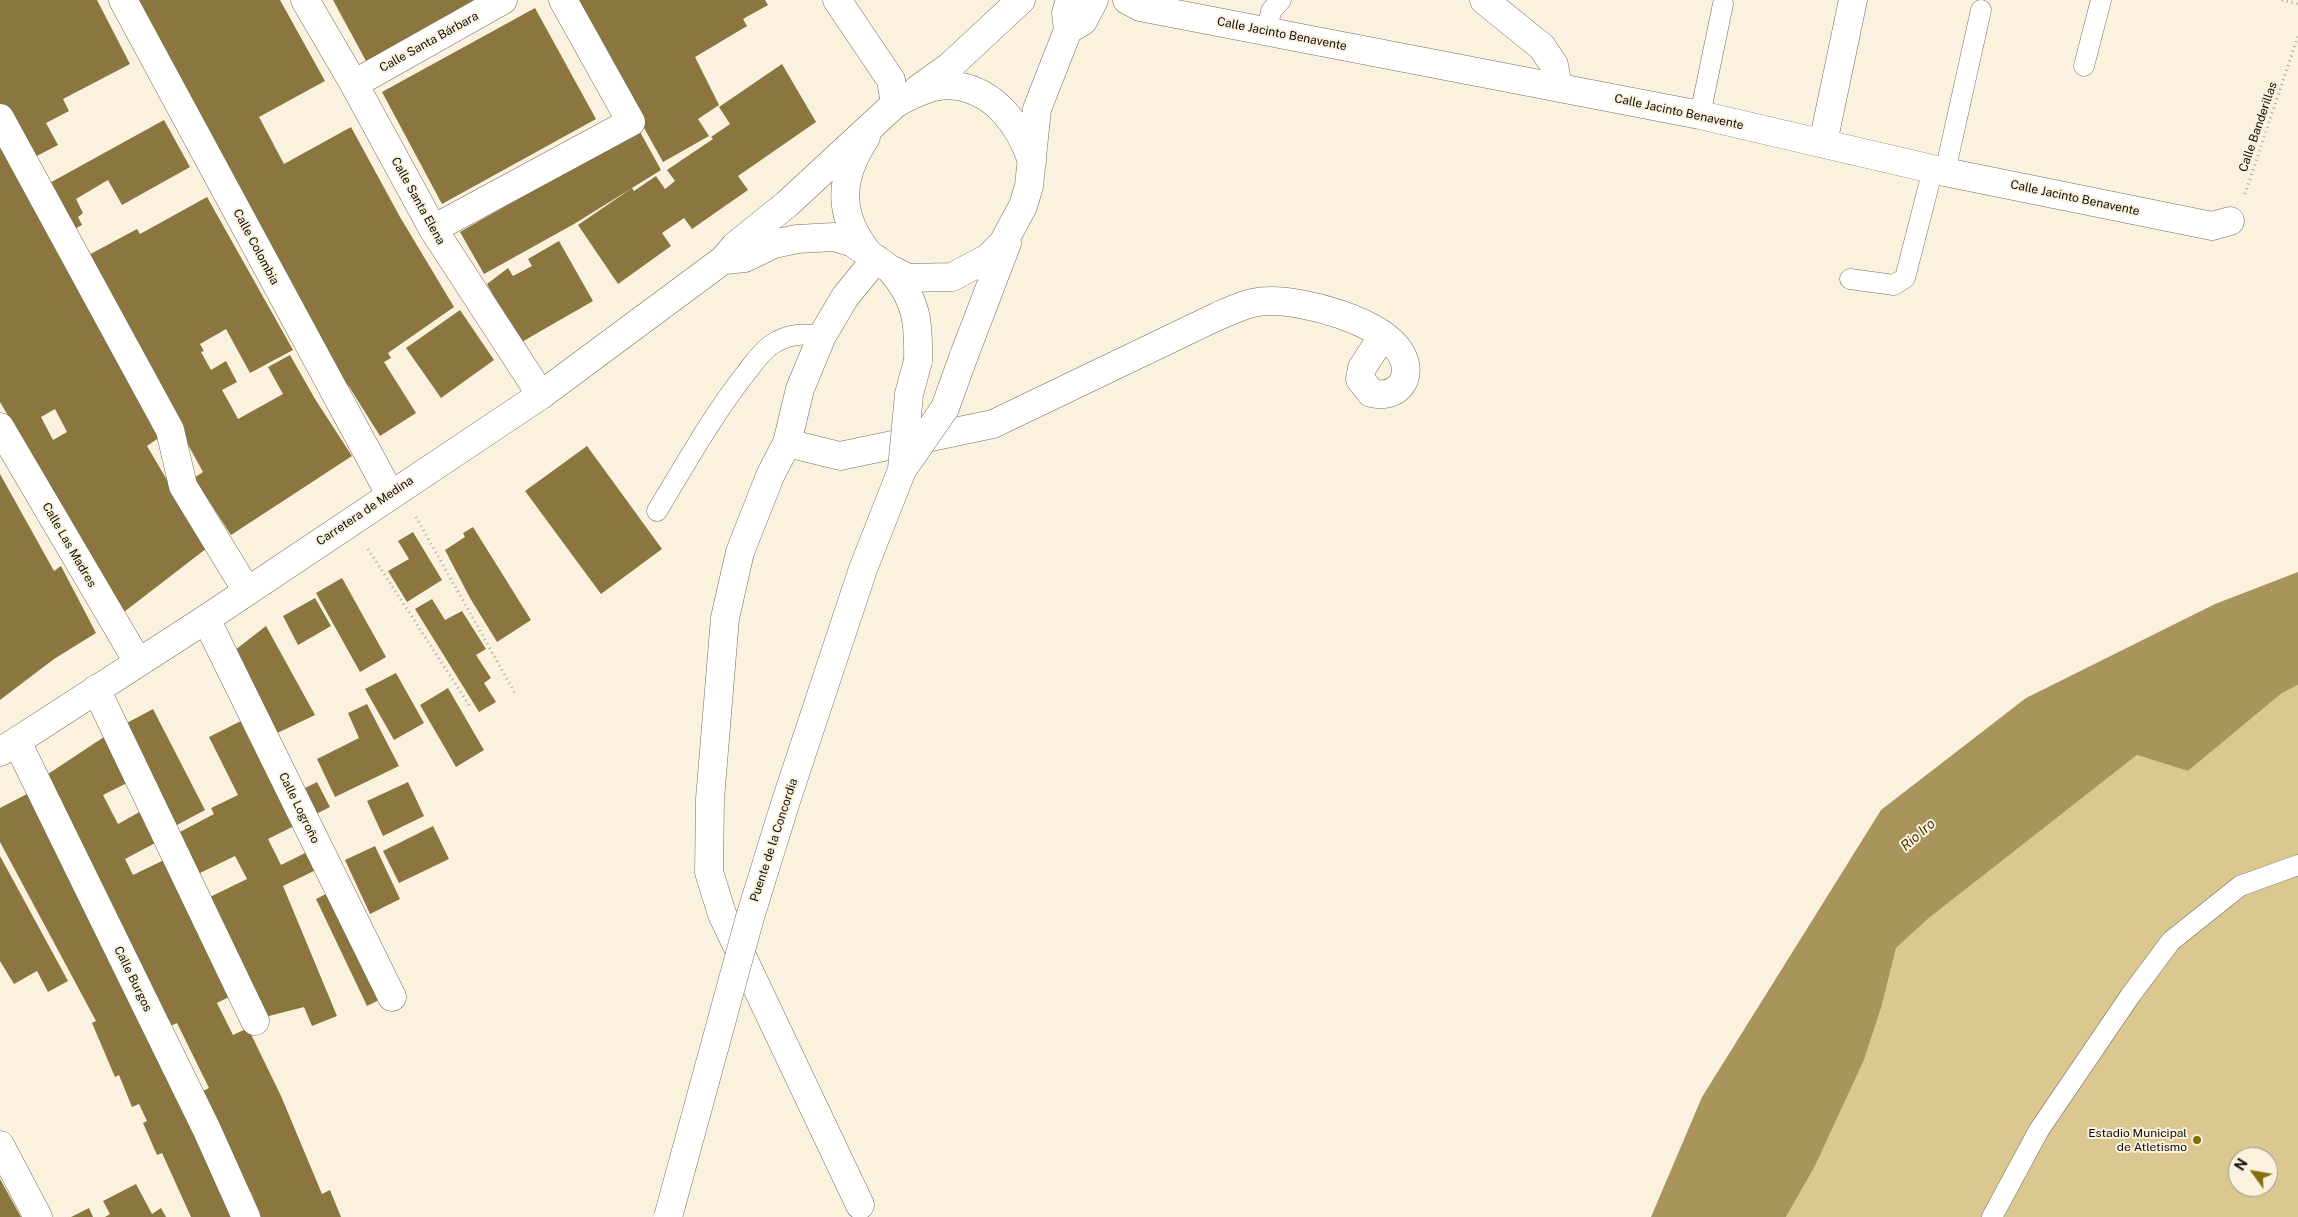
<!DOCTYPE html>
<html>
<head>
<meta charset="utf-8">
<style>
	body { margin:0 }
	#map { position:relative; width:2298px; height:1217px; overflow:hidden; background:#faf2de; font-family:"Public Sans",sans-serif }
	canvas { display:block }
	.north { position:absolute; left:2228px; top:1147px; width:50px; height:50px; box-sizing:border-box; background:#faf2de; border:1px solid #9c9688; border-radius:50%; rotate:302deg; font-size:14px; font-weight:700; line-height:20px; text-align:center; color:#0f0d07 }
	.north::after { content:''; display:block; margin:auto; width:18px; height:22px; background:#886d0b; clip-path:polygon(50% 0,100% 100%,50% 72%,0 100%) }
</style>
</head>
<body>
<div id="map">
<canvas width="2298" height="1217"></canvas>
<div class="north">N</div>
</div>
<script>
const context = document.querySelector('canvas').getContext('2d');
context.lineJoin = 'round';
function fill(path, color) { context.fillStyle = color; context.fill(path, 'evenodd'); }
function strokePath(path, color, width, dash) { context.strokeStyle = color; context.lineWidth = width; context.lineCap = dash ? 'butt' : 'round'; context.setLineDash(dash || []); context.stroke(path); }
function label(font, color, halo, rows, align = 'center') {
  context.font = font + ' "Public Sans",sans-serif'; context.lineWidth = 4; context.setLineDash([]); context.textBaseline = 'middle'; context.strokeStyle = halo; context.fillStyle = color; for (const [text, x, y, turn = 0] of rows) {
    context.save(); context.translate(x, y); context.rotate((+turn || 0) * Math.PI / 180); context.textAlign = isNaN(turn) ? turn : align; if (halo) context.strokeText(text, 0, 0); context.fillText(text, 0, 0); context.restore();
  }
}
fill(new Path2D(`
	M 2298,685 L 2298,1217 L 1786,1217 L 1815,1166 L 1864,1060 L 1882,1005 L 1896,948 L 1929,918 L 2137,755 L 2188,771 L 2282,693 ZM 2238,1157 L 2268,1157 L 2268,1187 L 2238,1187 Z`), '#dbc790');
fill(new Path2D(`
	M 2298,572 L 2298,685 L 2282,693 L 2188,771 L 2137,755 L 1929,918 L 1896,948 L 1882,1005 L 1864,1060 L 1815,1166 L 1786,1217 L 1651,1217 L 1702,1097 L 1881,810 L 2026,698 L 2215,604 Z`), '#a9955c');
fill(new Path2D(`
	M 0,0 L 97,0 L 130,64 L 63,99 L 69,111 L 46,123 L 58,145 L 29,160 L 0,103 Z
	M 137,0 L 280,0 L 325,81 L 259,117 L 284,164 L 351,127 L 400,217 L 454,307 L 388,353 L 391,358 L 384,362 L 416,413 L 380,436 L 348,385 L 345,387 L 292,283 Z
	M 333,0 L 479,0 L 366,61 Z
	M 573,0 L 765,0 L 768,5 L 743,19 L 747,26 L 695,57 L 719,105 L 698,119 L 709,136 L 663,162 Z
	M 535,8 L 596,119 L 442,204 L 382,92 Z
	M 782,64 L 816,122 L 738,176 L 748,190 L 692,229 L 684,218 L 662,233 L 671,246 L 618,284 L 578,225 L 632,188 L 634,191 L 656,176 L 665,189 L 675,181 L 667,170 L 713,139 L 711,137 L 730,124 L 719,107 Z
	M 164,120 L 190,167 L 122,205 L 108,180 L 76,199 L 83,213 L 78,217 L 82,225 L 71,231 L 46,185 Z
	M 639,130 L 661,170 L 574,224 L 484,274 L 460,232 Z
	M 0,135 L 160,437 L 147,446 L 207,548 L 124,612 L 0,402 ZM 55,409 L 67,432 L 53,440 L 41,417 Z
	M 207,197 L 293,350 L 250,373 L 226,329 L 200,344 L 204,351 L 201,352 L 211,370 L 226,361 L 237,382 L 222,390 L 231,406 L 238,419 L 283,394 L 268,367 L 290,355 L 315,399 L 352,456 L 231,535 L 194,478 L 203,472 L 85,257 L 137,229 L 140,234 Z
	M 559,241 L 593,301 L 520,343 L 487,284 L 508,268 L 513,276 L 532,266 L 528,259 Z
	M 460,310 L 494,360 L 441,398 L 406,348 Z
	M 587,446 L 662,549 L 601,594 L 525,491 Z
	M 0,474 L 54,571 L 61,566 L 96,633 L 54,659 L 0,700 Z
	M 473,527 L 531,620 L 497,642 L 470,598 L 445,550 L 465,537 L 463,533 Z
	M 413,532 L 442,580 L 407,602 L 388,571 L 409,559 L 398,541 Z
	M 342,578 L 386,657 L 360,672 L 316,593 Z
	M 315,598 L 331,626 L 298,645 L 283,616 Z
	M 432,599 L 445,620 L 462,611 L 486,649 L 476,655 L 491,678 L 484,683 L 496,702 L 479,712 L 415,609 Z
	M 266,626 L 315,715 L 269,737 L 230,654 Z
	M 396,673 L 424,723 L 394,740 L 365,689 Z
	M 448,688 L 484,750 L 456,767 L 420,705 Z
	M 367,704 L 399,766 L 335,797 L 317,759 L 359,738 L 348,713 Z
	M 153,709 L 205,810 L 175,826 L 123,725 Z
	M 249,717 L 302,822 L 268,839 L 281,865 L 313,849 L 322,867 L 283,886 L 337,1016 L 312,1026 L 304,1007 L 261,1018 L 208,898 L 247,879 L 235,856 L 198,874 L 178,833 L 214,814 L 211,808 L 238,795 L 209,737 Z
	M 107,735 L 131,781 L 103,795 L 105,799 L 118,824 L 143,810 L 159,841 L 125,859 L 133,875 L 166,859 L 233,995 L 217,1003 L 233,1035 L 248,1028 L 281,1096 L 322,1194 L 330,1190 L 341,1217 L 261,1217 L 251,1192 L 242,1195 L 197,1094 L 209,1088 L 177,1023 L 168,1027 L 42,778 Z
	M 317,782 L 330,807 L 312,816 L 299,791 Z
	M 408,782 L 424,816 L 383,836 L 367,801 Z
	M 27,794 L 133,991 L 139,1019 L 156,1058 L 160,1056 L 232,1217 L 191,1217 L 162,1153 L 157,1155 L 143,1123 L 147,1121 L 139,1104 L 132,1107 L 119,1075 L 115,1077 L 92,1023 L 96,1021 L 0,842 L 0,808 Z
	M 433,826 L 449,859 L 399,883 L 383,851 Z
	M 375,846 L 400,899 L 370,914 L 345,860 Z
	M 0,856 L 68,981 L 48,992 L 37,971 L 14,984 L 0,961 Z
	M 334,890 L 385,997 L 367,1006 L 316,899 Z
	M 0,1179 L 21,1217 L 0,1217 Z
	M 136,1184 L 152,1214 L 161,1208 L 166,1217 L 105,1217 L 110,1214 L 103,1201 Z
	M 89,1208 L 93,1217 L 71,1217 Z`), '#8a763e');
const lane = new Path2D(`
	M 1267,31 L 1271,11 L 1281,0
	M 2084,66 L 2101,0
	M 1700,115 L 1723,4
	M 1945,172 L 1981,10
	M 1850,279 L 1894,285 L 1905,278 L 1933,169
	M 657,511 C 685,465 712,416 746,373 C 753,364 761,352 771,345 C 787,334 803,333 822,336
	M 1992,1217 L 2039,1130 L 2130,996 L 2171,941 L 2240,886 L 2298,865`);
const street = new Path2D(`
	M 123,0 L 390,494
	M 305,0 L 354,84 L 433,229 L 541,395
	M 837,0 L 891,80 L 895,104
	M 1127,0 L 1140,7 L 1700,115 L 1945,172 L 2212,226 L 2230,221
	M 1484,0 L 1542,47 L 1554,65 L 1558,87
	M 1068,30 L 1066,13 L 1070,0
	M 354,84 L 503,0
	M 0,118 L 170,430 L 183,486 L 247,591
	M 1823,143 L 1853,0
	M 433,229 L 631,122 L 563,0
	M 0,427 L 138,662
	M 787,443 L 840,456 L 993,424 L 1218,316 C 1234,309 1251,301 1269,301 C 1304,300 1381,321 1400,352 C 1415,376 1399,400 1371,393 L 1360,379 L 1362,368 L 1382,337
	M 206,619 L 392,997
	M 96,689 L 255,1021
	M 17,742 L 207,1130 L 246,1217
	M 0,1145 L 38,1217
	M 860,1205 L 722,914 L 709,872 L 710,799 L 725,618 L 740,552 L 770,476 L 787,443 L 800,389 L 822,336 L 845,297 L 876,259`);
const secondary = new Path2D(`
	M 918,89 L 950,66 L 1021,0
	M 866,137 C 839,178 837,214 868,253
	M 725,260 L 745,258 L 774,244 L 797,239 L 834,237 L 853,243 L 890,269 L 908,278 L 952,277 L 988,258 L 1003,243 L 1023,206 L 1029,186 L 1037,109 L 1068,30 L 1083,21 L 1094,0
	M 890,269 C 917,299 919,323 918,361
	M 963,358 L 1007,243
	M 0,752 L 206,619 L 541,395 L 723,260 L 735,246 L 787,204 L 895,104 C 912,94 936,82 957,86 C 996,92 1020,126 1032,161`);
strokePath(lane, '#736d5b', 21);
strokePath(street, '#736d5b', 29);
strokePath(secondary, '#736d5b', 29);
strokePath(new Path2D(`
	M 2282,0 L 2298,4
	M 2245,194 L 2298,36
	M 416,517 L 516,695
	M 368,549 L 471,708`), '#ada798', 3, [1, 4]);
strokePath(lane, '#fff', 20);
strokePath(street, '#fff', 28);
strokePath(secondary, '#fff', 28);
const secondaryBridge = new Path2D(`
	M 902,469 L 909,394 L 918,361
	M 668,1217 L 750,917 L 786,801 L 863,569 L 902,470 L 945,408 L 963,358`);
strokePath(secondaryBridge, '#736d5b', 29, []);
strokePath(secondaryBridge, '#fff', 28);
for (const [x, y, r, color] of [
	[2197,1140,5,"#886d0b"]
]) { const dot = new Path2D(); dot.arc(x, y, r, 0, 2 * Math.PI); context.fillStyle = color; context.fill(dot); strokePath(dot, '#faf2de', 2); }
label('12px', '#0f0d07', '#faf2de', [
	["Calle Jacinto Benavente",1282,34,11],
	["Calle Santa Bárbara",429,42,-29],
	["Calle Jacinto Benavente",1679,112,12],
	["Calle Banderillas",2258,127,-71],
	["Calle Jacinto Benavente",2075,198,12],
	["Calle Santa Elena",418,201,61],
	["Calle Colombia",256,247,62],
	["Carretera de Medina",365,511,-34],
	["Calle Las Madres",69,545,60],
	["Calle Logroño",299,808,64],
	["Puente de la Concordia",774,840,-72],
	["Calle Burgos",133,979,64]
]);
label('12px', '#0f0d07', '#faf2de', [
	["Estadio Municipal",2187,1133],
	["de Atletismo",2187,1147]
], 'right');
label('italic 14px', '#463707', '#faf2de', [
	["Rio Iro",1918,835,-41]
]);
</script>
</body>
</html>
